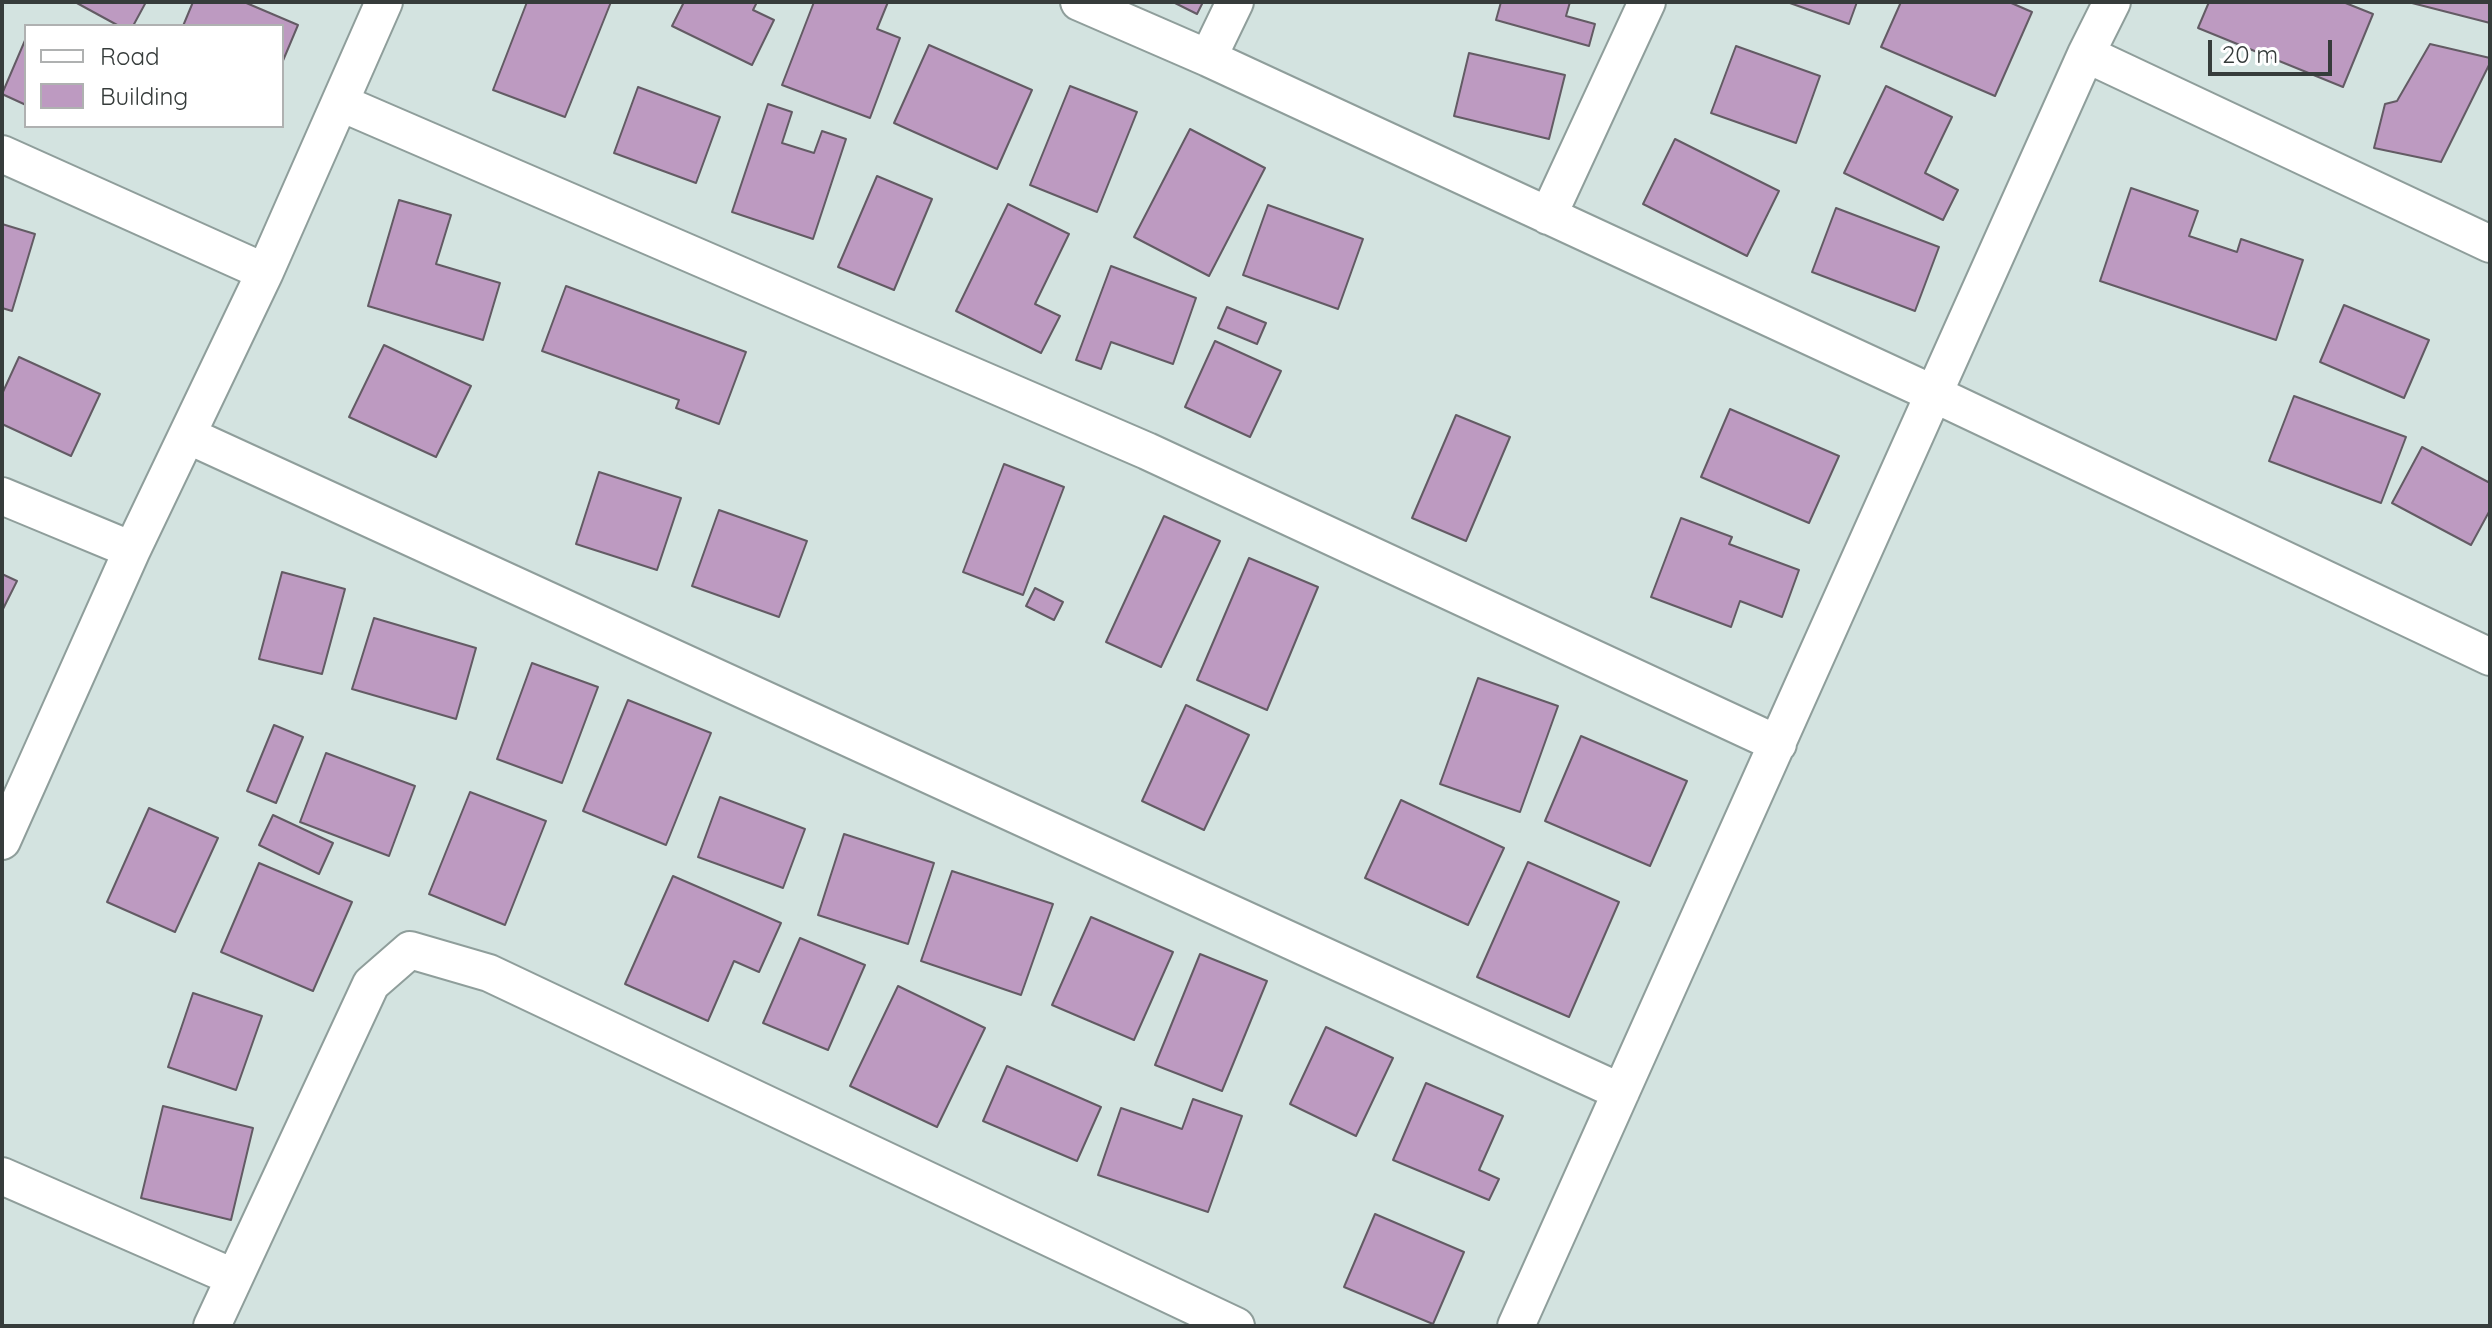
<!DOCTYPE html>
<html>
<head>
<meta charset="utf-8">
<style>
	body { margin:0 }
	#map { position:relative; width:2492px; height:1328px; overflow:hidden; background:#d3e3e0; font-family:Quicksand,sans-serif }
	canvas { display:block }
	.frame { position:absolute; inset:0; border:4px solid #363c3b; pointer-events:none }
	.legend { position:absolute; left:24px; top:24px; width:260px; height:104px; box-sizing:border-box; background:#fff; border:2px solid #afb1b1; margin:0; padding:10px 14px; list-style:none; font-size:24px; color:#363c3b }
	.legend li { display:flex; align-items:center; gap:16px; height:40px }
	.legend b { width:40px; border:2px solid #afb1b1 }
	.scale { position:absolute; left:2208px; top:40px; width:124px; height:36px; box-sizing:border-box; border:4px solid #363c3b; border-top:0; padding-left:10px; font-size:24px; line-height:28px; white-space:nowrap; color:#363c3b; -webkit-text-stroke:6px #fff; paint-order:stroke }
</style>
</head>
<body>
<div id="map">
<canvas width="2492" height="1328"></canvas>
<div class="frame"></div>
<ul class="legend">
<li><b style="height:10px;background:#fff"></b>Road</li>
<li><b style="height:22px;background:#bd9ac1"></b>Building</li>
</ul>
<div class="scale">20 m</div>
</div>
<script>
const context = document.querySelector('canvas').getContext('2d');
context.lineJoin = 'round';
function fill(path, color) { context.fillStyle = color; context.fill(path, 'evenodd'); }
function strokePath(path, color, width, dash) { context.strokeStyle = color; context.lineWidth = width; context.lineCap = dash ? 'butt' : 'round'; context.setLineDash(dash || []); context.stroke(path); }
const building = new Path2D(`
	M 75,2 L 146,2 L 133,26 L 119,26 Z
	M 193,2 L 244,2 L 298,25 L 282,63 L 282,26 L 183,26 Z
	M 527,2 L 611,2 L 565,117 L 493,90 Z
	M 684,2 L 757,2 L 753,10 L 774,20 L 752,65 L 672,26 Z
	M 814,2 L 888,2 L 877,29 L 900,38 L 870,118 L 782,85 Z
	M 1173,2 L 1203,2 L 1197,14 Z
	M 1501,2 L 1570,2 L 1566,16 L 1595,24 L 1589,46 L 1496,20 Z
	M 1787,2 L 1857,2 L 1849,24 Z
	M 1901,2 L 2009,2 L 2032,12 L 1995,96 L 1881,47 Z
	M 2209,2 L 2343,2 L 2373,14 L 2343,87 L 2198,28 Z
	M 2490,2 L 2490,23 L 2412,3 L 2412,2 Z
	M 26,38 L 26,105 L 2,94 Z
	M 2430,44 L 2490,58 L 2490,63 L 2441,162 L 2374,148 L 2385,104 L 2397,101 Z
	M 929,45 L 1032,90 L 997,169 L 894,123 Z
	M 1736,46 L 1820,76 L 1796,143 L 1711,113 Z
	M 1469,53 L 1565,75 L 1549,139 L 1454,116 Z
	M 1070,86 L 1137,112 L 1097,212 L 1030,185 Z
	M 1886,86 L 1952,117 L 1925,173 L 1958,190 L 1943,220 L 1844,173 Z
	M 638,87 L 720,117 L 696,183 L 614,153 Z
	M 768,104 L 792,112 L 782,143 L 814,153 L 822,131 L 846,139 L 813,239 L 732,212 Z
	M 1190,129 L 1265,168 L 1209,276 L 1134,237 Z
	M 1675,139 L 1779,191 L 1747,256 L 1643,204 Z
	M 877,176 L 932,199 L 894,290 L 838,267 Z
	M 2131,188 L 2198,211 L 2189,236 L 2237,252 L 2241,239 L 2303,260 L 2276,340 L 2100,281 Z
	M 399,200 L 451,215 L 436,264 L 500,283 L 483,340 L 368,306 Z
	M 1008,204 L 1069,234 L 1035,304 L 1060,316 L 1041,353 L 956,311 Z
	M 1268,205 L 1363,239 L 1338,309 L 1243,275 Z
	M 1836,208 L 1939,247 L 1915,311 L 1812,272 Z
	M 2,224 L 35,234 L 12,311 L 2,308 Z
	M 1111,266 L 1196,298 L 1173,364 L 1111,342 L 1101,369 L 1076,360 Z
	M 566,286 L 746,352 L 719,424 L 676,408 L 679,400 L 542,351 Z
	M 2344,305 L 2429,340 L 2404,398 L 2320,362 Z
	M 1227,307 L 1266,323 L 1257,344 L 1218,328 Z
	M 1215,341 L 1281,371 L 1250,437 L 1185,407 Z
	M 384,345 L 471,386 L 436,457 L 349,417 Z
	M 19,357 L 100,394 L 71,456 L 2,424 L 2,394 Z
	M 2294,396 L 2406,437 L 2381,503 L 2269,461 Z
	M 1730,409 L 1839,456 L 1809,523 L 1701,477 Z
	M 1456,415 L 1510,437 L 1466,541 L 1412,518 Z
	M 2422,447 L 2490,483 L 2490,510 L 2471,545 L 2392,503 Z
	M 1004,464 L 1064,487 L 1023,595 L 963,572 Z
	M 599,472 L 681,498 L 657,570 L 576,544 Z
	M 719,510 L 807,541 L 779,617 L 692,586 Z
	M 1164,516 L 1220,541 L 1161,667 L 1106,642 Z
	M 1681,518 L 1732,537 L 1729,544 L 1799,570 L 1782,617 L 1740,601 L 1731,627 L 1651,597 Z
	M 1249,558 L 1318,587 L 1267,710 L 1197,680 Z
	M 282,572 L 345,589 L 322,674 L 259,659 Z
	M 2,574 L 17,581 L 2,611 Z
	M 1035,588 L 1063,602 L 1054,620 L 1026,606 Z
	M 374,618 L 476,648 L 456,719 L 352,689 Z
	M 532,663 L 598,687 L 562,783 L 497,759 Z
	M 1478,678 L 1558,706 L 1520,812 L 1440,784 Z
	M 628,700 L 711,733 L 666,845 L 583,811 Z
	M 1186,705 L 1249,735 L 1204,830 L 1142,801 Z
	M 274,725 L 303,737 L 276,803 L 247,791 Z
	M 1581,736 L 1687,781 L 1650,866 L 1545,821 Z
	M 326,753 L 415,786 L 389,856 L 300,822 Z
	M 470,792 L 546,821 L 505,925 L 429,894 Z
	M 720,797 L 805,829 L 783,888 L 698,857 Z
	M 1401,800 L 1504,848 L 1468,925 L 1365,878 Z
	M 149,808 L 218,838 L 175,932 L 107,902 Z
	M 273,815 L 333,843 L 319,874 L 259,845 Z
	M 844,834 L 934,863 L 908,944 L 818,915 Z
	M 1528,862 L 1619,902 L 1569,1017 L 1477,977 Z
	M 259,863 L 352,902 L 313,991 L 221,952 Z
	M 952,871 L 1053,904 L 1021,995 L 921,961 Z
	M 673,876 L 781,923 L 759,972 L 734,961 L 708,1021 L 625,984 Z
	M 1091,917 L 1173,952 L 1134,1040 L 1052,1005 Z
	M 800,938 L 865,965 L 828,1050 L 763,1023 Z
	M 1200,954 L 1267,981 L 1222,1091 L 1155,1065 Z
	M 898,986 L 985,1028 L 937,1127 L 850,1086 Z
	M 193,993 L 262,1016 L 236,1090 L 168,1067 Z
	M 1326,1027 L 1393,1058 L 1356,1136 L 1290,1104 Z
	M 1007,1066 L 1101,1107 L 1077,1161 L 983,1121 Z
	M 1426,1083 L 1503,1116 L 1479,1170 L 1499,1179 L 1489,1200 L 1393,1160 Z
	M 1193,1099 L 1242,1116 L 1208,1212 L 1098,1175 L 1121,1108 L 1182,1129 Z
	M 163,1106 L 253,1128 L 231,1220 L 141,1198 Z
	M 1375,1214 L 1464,1252 L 1433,1324 L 1344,1287 Z`);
fill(building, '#bd9ac1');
strokePath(building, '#635b64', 2);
const minor = new Path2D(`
	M 1079,2 L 1208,58 L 1934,394 L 2490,657
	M 2086,54 L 2490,244
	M 1208,58 L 1235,2
	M 341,103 L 1147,451 L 1778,744
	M 2,154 L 265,272
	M 1548,216 L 1647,2
	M 187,435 L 1621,1092
	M 2,496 L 132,550
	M 2,841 L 132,550 L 265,272 L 384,2
	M 2,1176 L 233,1277
	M 212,1326 L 371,984 L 410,950 L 489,973 L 1236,1326
	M 1516,1326 L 2086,54 L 2112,2`);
strokePath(minor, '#8f9e9b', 40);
strokePath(minor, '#fff', 36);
</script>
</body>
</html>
